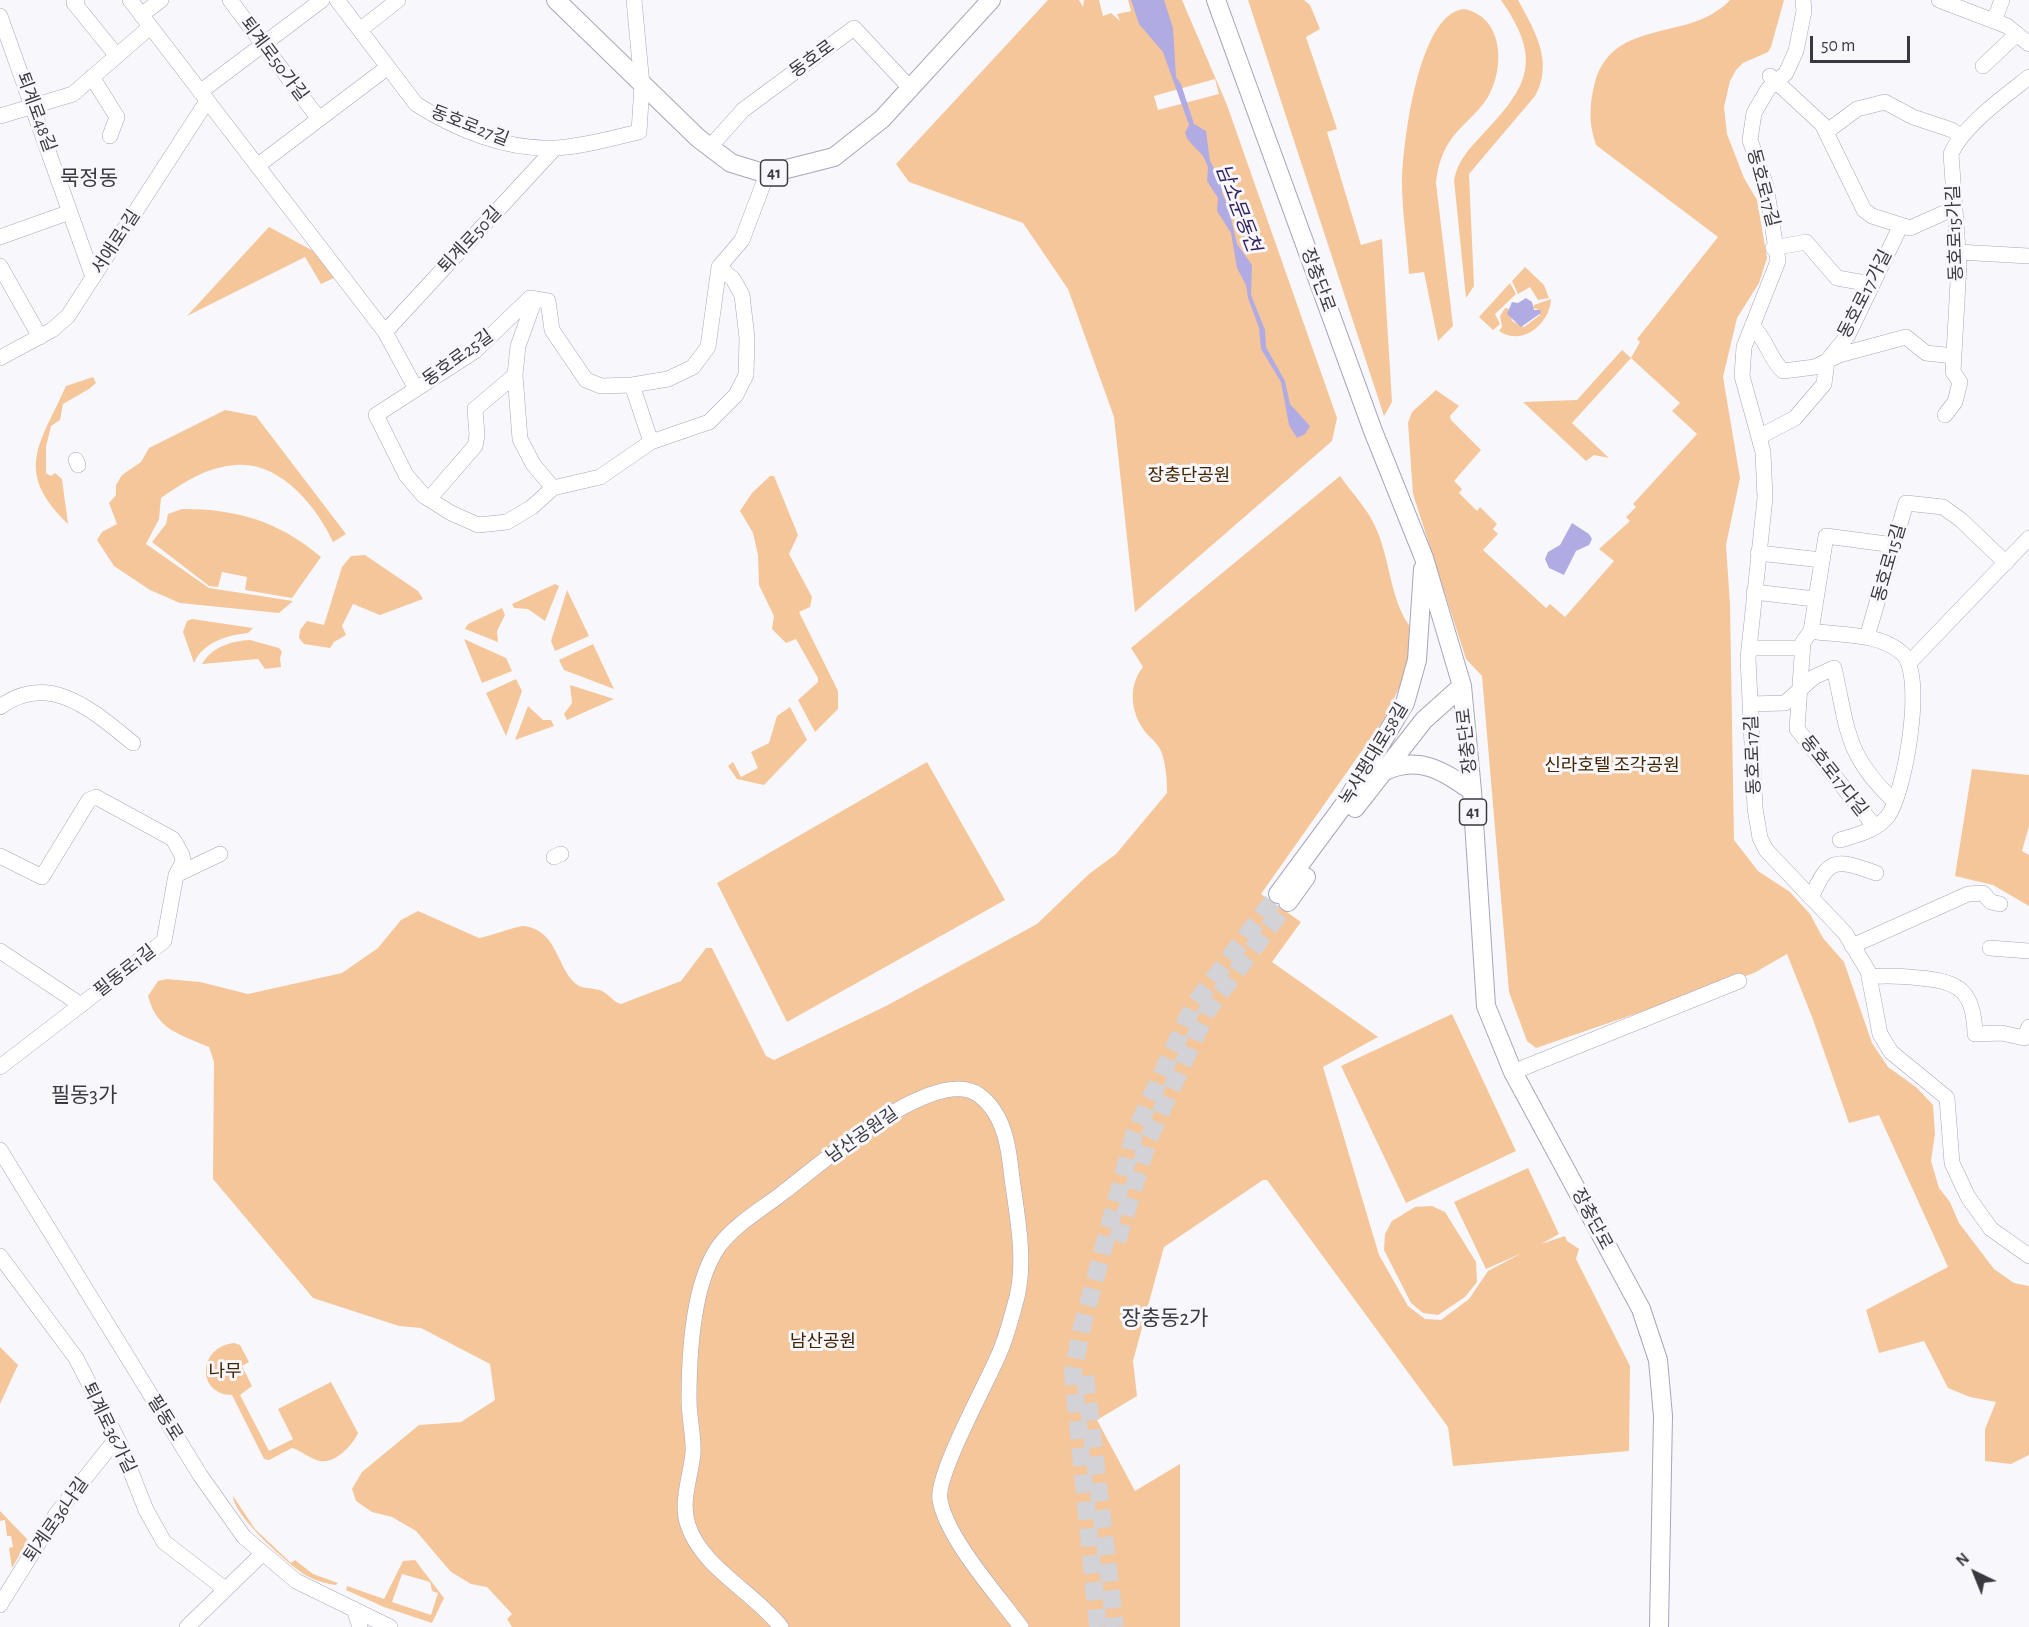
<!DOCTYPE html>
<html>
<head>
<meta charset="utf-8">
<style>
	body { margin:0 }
	#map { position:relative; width:2029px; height:1627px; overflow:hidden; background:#f8f8fc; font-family:"Alegreya Sans",sans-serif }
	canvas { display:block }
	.north { position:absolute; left:1945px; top:1543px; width:60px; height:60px; -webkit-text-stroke:4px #f8f8fc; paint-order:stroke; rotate:317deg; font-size:16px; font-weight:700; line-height:24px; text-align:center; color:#393941 }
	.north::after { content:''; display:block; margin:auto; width:21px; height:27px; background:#393941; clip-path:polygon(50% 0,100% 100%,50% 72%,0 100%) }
	.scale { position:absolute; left:1810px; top:36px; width:100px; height:27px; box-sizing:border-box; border:3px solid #393941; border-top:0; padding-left:8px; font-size:18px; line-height:21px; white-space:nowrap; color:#393941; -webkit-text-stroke:4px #f8f8fc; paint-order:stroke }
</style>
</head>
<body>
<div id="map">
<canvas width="2029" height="1627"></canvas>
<div class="north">N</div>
<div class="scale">50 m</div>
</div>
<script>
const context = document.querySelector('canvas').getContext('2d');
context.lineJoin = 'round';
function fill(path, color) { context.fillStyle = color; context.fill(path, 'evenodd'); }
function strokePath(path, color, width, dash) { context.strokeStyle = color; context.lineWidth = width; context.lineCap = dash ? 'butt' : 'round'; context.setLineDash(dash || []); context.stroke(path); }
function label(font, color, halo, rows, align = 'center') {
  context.font = font + ' "Alegreya Sans","Noto Sans KR",sans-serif'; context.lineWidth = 6; context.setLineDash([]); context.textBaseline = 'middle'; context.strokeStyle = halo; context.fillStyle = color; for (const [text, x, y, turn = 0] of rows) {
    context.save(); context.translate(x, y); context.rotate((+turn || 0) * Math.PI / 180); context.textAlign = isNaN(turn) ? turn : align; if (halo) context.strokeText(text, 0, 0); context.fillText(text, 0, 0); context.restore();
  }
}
fill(new Path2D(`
	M 1048,0 L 1079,0 L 1083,7 L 1084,0 L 1099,0 L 1103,16 L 1111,13 L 1120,21 L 1117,14 L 1131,11 L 1128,0 L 1182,0 L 1227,105 L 1337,418 L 1332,441 L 1135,612 L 1114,417 L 1068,289 L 1023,223 L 909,182 L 896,164 ZM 1215,79 L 1219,94 L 1158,110 L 1154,96 Z
	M 1248,0 L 1304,0 L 1310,5 L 1320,29 L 1306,37 L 1337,129 L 1327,132 L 1361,245 L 1382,239 L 1392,402 L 1384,416 Z
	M 1501,0 L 1518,0 C 1535,31 1554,62 1535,96 L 1469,174 L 1474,286 L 1466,298 L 1454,180 C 1458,160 1469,149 1483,134 C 1530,85 1542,59 1501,0 Z
	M 1730,0 L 1784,0 L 1771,47 L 1768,52 L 1743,63 L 1736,70 L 1730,81 L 1724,107 L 1727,134 L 1744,178 L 1757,200 L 1767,258 L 1759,283 L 1737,318 L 1723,377 L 1740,478 L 1726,545 L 1730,605 L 1734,840 L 1758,871 L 1790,892 L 1810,914 L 1823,938 L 1844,962 L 1872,1043 L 1888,1067 L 1916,1087 L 1933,1105 L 1935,1134 L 1931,1161 L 1939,1188 L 1950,1202 L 1959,1223 L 1994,1269 L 2014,1283 L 2029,1286 L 2029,1455 L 2011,1464 L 1985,1461 L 1985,1429 L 1996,1402 L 1970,1397 L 1948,1388 L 1924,1341 L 1879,1353 L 1866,1310 L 1948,1267 L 1879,1115 L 1849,1123 L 1812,1017 L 1787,954 L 1754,973 L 1536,1048 L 1527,1041 L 1509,992 L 1482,676 L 1466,659 L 1413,494 L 1408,423 L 1412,412 L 1436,390 L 1459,406 L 1450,416 L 1451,420 L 1481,450 L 1454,481 L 1462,489 L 1459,493 L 1477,511 L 1480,507 L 1497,524 L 1493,529 L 1498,534 L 1483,550 L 1546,608 L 1550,604 L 1565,617 L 1614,561 L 1599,549 L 1630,521 L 1626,517 L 1636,507 L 1633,504 L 1697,434 L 1672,411 L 1680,403 L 1631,358 L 1572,423 L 1609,458 L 1594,455 L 1586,461 L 1523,402 L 1577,400 L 1622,350 L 1631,358 L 1640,342 L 1637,339 L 1718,237 L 1596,145 C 1589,124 1589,108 1594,86 C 1611,15 1689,44 1730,0 Z
	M 1464,9 C 1504,17 1505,68 1488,97 C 1477,115 1459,126 1448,144 C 1441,156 1437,169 1436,183 L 1453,326 L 1438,341 L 1424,272 L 1409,274 C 1407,243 1402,212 1402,181 C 1403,144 1418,13 1464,9 Z
	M 269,227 L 317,253 L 338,276 L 321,284 L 305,257 L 187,316 Z
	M 1525,267 L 1544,285 L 1549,298 L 1538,300 L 1530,287 L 1518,294 L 1512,281 Z
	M 1510,283 L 1516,294 L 1495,314 L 1500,324 L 1493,330 L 1479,317 Z
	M 1551,299 C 1550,324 1522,347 1499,331 L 1502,327 L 1500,316 L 1505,308 L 1510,309 L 1512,321 L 1524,327 L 1540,315 L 1539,310 L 1533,308 L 1534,305 Z
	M 93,377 L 96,383 L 89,389 L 63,404 L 60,420 L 51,426 L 46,447 L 46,473 L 51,476 L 55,473 L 62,479 L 68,524 C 13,471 40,444 66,386 Z
	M 225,410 L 256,416 L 346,534 L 333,542 C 317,507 280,461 236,465 C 207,467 184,482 161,498 L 159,519 L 146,544 L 209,588 L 293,601 L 279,613 L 180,603 L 150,590 L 114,566 L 97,540 L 102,532 L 117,524 L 109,503 L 116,495 L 116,485 L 122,475 L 141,462 L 149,448 Z
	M 770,476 L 774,476 L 798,535 L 789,554 L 812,597 L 810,607 L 799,612 L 838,691 L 838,709 L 815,732 L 798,700 L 818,682 L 818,678 L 796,639 L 786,643 L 772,629 L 774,616 L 759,585 L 758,555 L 753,533 L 740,511 L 752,493 Z
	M 1340,476 C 1351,492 1367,508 1375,526 C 1390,557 1390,599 1409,625 L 1409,658 L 1400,686 L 1383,721 L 1261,894 L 1301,922 L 1272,962 L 1378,1037 L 1323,1067 L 1379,1255 L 1408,1306 L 1425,1319 L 1441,1320 L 1469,1299 L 1488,1271 L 1522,1253 L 1486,1269 L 1454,1202 L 1528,1168 L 1559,1234 L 1541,1244 L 1565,1236 L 1567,1241 L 1579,1249 L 1576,1259 L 1630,1366 L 1629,1451 L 1453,1466 L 1448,1427 L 1267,1180 L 1263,1180 L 1164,1247 L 1133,1361 L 1137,1396 L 1097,1420 L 1135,1491 L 1180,1464 L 1180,1627 L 512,1627 L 507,1619 L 512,1614 L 487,1587 L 471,1584 L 451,1572 L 416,1531 L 392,1517 L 372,1512 L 356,1501 L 352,1489 L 362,1472 L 419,1425 L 461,1422 L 495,1400 L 490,1364 L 421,1328 L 399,1326 L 313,1298 L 213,1179 L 214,1062 L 209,1047 C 179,1034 157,1030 148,996 L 158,981 L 167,979 L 200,982 L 248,994 L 342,973 L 378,948 L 401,920 L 418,911 L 479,938 C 487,937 520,925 524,926 C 559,930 557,973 579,986 C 586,989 596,988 602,991 C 610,995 613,1002 621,1004 L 681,981 L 706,948 L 712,948 L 766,1056 L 774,1060 L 886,1006 L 1037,924 L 1089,874 L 1116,854 L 1167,793 C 1167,780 1166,764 1161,751 C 1158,744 1151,738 1146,733 C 1131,714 1127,687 1143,667 L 1131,648 Z
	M 182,509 C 238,509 278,521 321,557 L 292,598 L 245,590 L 247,577 L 222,572 L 218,587 L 209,586 L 152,542 L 166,524 L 168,514 Z
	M 365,555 L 418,591 L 423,599 L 380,615 L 353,604 L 342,626 L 346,635 L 334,642 L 330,648 L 304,644 L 299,638 L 300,630 L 307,621 L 324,625 L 342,567 L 351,556 Z
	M 555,584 L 559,586 L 545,621 L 528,609 L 514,608 L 512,604 Z
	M 567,590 L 589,636 L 555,651 L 551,641 Z
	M 502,608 L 505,615 L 497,631 L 498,642 L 465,629 L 468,624 Z
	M 192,619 L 253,628 L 248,633 C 228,635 203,642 194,663 L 183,632 L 187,621 Z
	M 464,639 L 506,658 L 512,671 L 482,683 Z
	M 250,640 L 279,648 L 282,652 L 280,658 L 281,667 L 265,669 L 258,659 L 202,664 C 212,647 231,641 250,640 Z
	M 593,644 L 614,689 L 564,670 L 559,660 Z
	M 516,679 L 522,691 L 506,736 L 486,693 Z
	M 570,685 L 614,699 L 567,720 L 564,714 L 572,703 Z
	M 528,706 L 543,720 L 551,720 L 554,726 L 515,740 Z
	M 790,707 L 807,740 L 764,785 L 737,779 L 728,766 L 733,762 L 741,777 L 758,768 L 751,752 L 769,743 L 777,716 Z
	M 927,762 L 1005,900 L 787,1022 L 717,883 Z
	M 1972,769 L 2029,775 L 2029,826 L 2022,851 L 2029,855 L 2029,906 L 1993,885 L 1955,876 Z
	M 1452,1014 L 1516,1151 L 1406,1203 L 1341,1066 Z
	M 1432,1206 L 1445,1212 L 1476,1262 L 1477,1282 L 1465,1297 L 1438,1315 L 1423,1313 L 1411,1303 L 1384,1250 L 1385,1234 L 1392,1221 L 1415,1207 Z
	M 234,1343 L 240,1345 L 249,1362 L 242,1366 L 252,1386 L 240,1395 L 269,1451 L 293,1439 L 278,1409 L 331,1382 L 358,1433 C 353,1445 335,1464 320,1461 C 310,1459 302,1451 292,1448 L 269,1460 L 264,1459 L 232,1395 C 197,1395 197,1347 234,1343 Z
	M 0,1347 L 18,1365 L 0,1404 Z
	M 233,1496 L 255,1529 L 291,1563 L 295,1560 L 313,1574 L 338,1583 L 336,1585 C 328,1584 317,1581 309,1577 C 290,1567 233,1515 233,1496 Z
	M 0,1511 L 28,1540 L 12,1568 L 9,1548 L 13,1547 L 11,1536 L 7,1536 L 5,1520 L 0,1521 Z
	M 415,1560 L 444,1598 L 432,1623 L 384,1607 L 346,1590 L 347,1586 L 384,1599 L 403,1561 ZM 402,1574 L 430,1582 L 432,1591 L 438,1593 L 431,1615 L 392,1602 Z`), '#f5c69a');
fill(new Path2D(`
	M 1131,0 L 1164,0 L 1173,28 L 1176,77 L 1181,84 L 1194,124 L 1206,131 L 1210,161 L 1222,183 L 1222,193 L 1228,206 L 1237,244 L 1252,265 L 1251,295 L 1265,330 L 1266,347 L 1285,381 L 1290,404 L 1310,426 L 1305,434 L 1297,438 L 1289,425 L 1281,382 L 1261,349 L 1259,328 L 1248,298 L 1246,285 L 1237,268 L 1231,233 L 1217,211 L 1218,198 L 1207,181 L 1208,167 L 1203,156 L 1188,140 L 1185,133 L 1189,125 L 1163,52 L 1139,24 Z
	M 1526,298 L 1532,302 L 1534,310 L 1540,310 L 1541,313 L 1521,327 L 1507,314 L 1512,302 L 1518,303 Z
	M 1572,523 L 1589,534 L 1592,539 L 1589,545 L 1576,551 L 1564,575 L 1549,568 L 1545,559 L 1548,552 L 1560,545 Z`), '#b1abe3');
strokePath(new Path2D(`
	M 1117,1241 L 1149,1138 L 1207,1011 L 1288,902
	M 1085,1376 L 1115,1627
	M 1098,1627 L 1073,1373 L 1082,1327 L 1134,1135 L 1193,1006 L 1278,894`), '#d2d2d7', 18, [18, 9]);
const minor = new Path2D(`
	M 77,0 L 74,3 L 117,56
	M 130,0 L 385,332 L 416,389
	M 230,0 L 319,119
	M 337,0 L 416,104 C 455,129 506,150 554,148 C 582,147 612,138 639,132 L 642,85 L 634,0
	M 1803,0 L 1804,11 L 1796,51 L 1786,73 L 1768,89 L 1754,113 L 1750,140 L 1766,186 L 1778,261 L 1744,347 L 1742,376 L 1763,452 L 1765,498 L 1748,658 L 1755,808 L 1760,838 L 1766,850 L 1845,933 L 1868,971 L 1880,1034 L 1891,1052 L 1947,1098 L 1952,1163 L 1968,1197 L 1991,1229 L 2029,1256
	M 1939,0 L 2007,26 L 2029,44
	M 141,15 L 161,0
	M 0,16 L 93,277
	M 1994,21 L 2002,0
	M 360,30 L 398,0
	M 1983,66 L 2017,34
	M 1770,76 L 1822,124 L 1864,210 L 1872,216 L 1910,228 L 1955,208
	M 92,77 L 117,117 L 110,136
	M 200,92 L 322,0
	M 0,116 L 73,94 L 150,27
	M 1826,132 L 1857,109 L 1885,102 L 1913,117 L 1952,130 L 1961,137
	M 710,147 L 743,110 L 854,28 L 910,88
	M 257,166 L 388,67
	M 0,237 L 70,212
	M 1773,248 L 1806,242 L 1837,278 L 1871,284
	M 1958,252 L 2029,256
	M 0,266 L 40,337
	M 719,267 L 733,279 L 742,295 L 747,338 L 746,375 L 736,395 L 709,422 L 651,442 L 600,477 L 553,488 L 532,507 L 507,522 L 478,525 L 451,513 L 424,496 L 406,475 L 376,415 L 475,351 L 530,298 L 548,301 L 552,330 L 586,380 L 601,386 L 632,385 L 668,379 L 693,367 L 708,347 L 719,267 L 742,240 L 767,174
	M 535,299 L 518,346 L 515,375 L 520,439 L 533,464 L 553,488
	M 1752,326 C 1767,339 1769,359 1783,371 L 1815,367 L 1839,355 L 1906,337 L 1926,353 L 1954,356
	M 385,332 L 555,148
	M 0,358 L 52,330 L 68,316 L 207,101
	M 632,385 L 651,442
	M 1945,415 L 1955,402 L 1960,382 L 1953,372 L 1959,264 L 1951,154 C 1962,127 2005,96 2029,77
	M 1759,437 L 1795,418 L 1824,384 L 1827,361 L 1848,335 L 1901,225
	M 76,460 L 78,465
	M 429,499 L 475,446 L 477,435 L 475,409 L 515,375
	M 1758,553 L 1822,560
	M 1754,592 L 1815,599
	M 1811,631 C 1841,636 1878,632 1902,653 C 1926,674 1905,792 1888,816 C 1877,830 1857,835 1840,840
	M 1867,637 L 1906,503 L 1943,507 L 1961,520 L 2006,563
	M 1749,648 L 1803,648
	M 1910,662 L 2029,538
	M 1751,704 L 1785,703 L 1814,677 L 1834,668 C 1848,729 1845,755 1894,801
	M 0,707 C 50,670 94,712 133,743
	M 1875,827 L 1797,729 L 1803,642 L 1811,631 L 1826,536 L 1894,545
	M 0,856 L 42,877 L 89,800 L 96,797 L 173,839 L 182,855 L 183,862 L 176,875 L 164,941 L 0,1067
	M 554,857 L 561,854
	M 176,875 L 220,854
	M 1811,898 C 1829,858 1834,858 1876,873
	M 1852,946 L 1968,894 L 1983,893 L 1991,902 L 2000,904
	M 1990,948 L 2029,951
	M 0,951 L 81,1005
	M 1869,977 C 1886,975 1902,976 1920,978 C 1960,981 1974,992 1975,1034 L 2002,1033 L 2024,1038 L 2029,1027
	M 1513,1072 L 1739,981
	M 0,1150 L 200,1475 L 244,1537 L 296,1581 L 390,1627
	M 0,1256 L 76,1358 L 120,1444 L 146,1510 L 164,1542 L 225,1589
	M 0,1605 L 57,1513 L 117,1438
	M 354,1609 L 360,1627
	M 187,1627 L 262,1554
	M 781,1627 C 754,1592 702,1568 688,1525 C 680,1502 691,1476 693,1453 C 694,1436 689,1418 689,1400 C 689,1355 692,1284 719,1246 C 735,1224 764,1208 785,1191 C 819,1165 936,1063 979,1095 C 1005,1114 1009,1149 1012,1178 C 1017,1216 1026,1259 1017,1297 C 1012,1315 1007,1336 999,1354 C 988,1381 935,1476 940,1500 C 947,1539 997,1594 1021,1627`);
const major = new Path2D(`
	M 556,0 L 698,138 L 731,163 L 767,174 L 834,157 L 882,119 L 991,0
	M 1216,0 L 1373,431 L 1424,558 L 1462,686 L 1472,791 L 1486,1006 L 1513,1072 L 1641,1309 L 1658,1360 L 1663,1416 L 1659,1627
	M 1383,772 C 1418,754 1443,771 1472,791
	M 1355,808 L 1424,720 L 1462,686
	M 1278,894 L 1346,802 L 1405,703 L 1417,660 L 1423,569
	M 1288,902 L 1306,877`);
strokePath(minor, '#a7a6bb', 16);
strokePath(major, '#a7a6bb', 20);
strokePath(minor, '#fff', 15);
strokePath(major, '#fff', 18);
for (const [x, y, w] of [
	[774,173,27],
	[1473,812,27]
]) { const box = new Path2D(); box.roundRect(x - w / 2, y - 13, w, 26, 4.5); context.fillStyle = '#f8f8fc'; context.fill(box); strokePath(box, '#393941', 1.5); }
label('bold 16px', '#393941', null, [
	["41",774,173],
	["41",1473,812]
]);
label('18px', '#393941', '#f8f8fc', [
	["퇴계로50가길",274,59,53],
	["동호로",812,59,-36],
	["퇴계로48길",36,112,70],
	["동호로27길",470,126,21],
	["동호로17길",1763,188,75],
	["동호로15가길",1955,233,-92],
	["퇴계로50길",470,240,-47],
	["서애로1길",116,242,-57],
	["장충단로",1318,280,70],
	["동호로17가길",1865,294,-63],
	["동호로25길",458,358,-36],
	["동호로15길",1889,563,-74],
	["장충단로",1467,741,-96],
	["녹사평대로58길",1374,754,-59],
	["동호로17길",1753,755,-92],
	["동호로17다길",1834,776,52],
	["필동로1길",125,971,-38],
	["남산공원길",862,1135,-35],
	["장충단로",1592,1219,62],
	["필동로",165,1418,58],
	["퇴계로36가길",109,1428,64],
	["퇴계로36나길",56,1520,-55]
]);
label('18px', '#432401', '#f8f8fc', [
	["장충단공원",1189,476],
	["신라호텔 조각공원",1612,766],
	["남산공원",823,1342],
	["나무",225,1372]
]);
label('italic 20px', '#2f1e60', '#f8f8fc', [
	["남소문동천",1238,208,69]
]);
label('21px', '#393941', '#f8f8fc', [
	["묵정동",89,179],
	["필동3가",84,1096],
	["장충동2가",1165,1319]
]);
</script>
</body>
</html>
